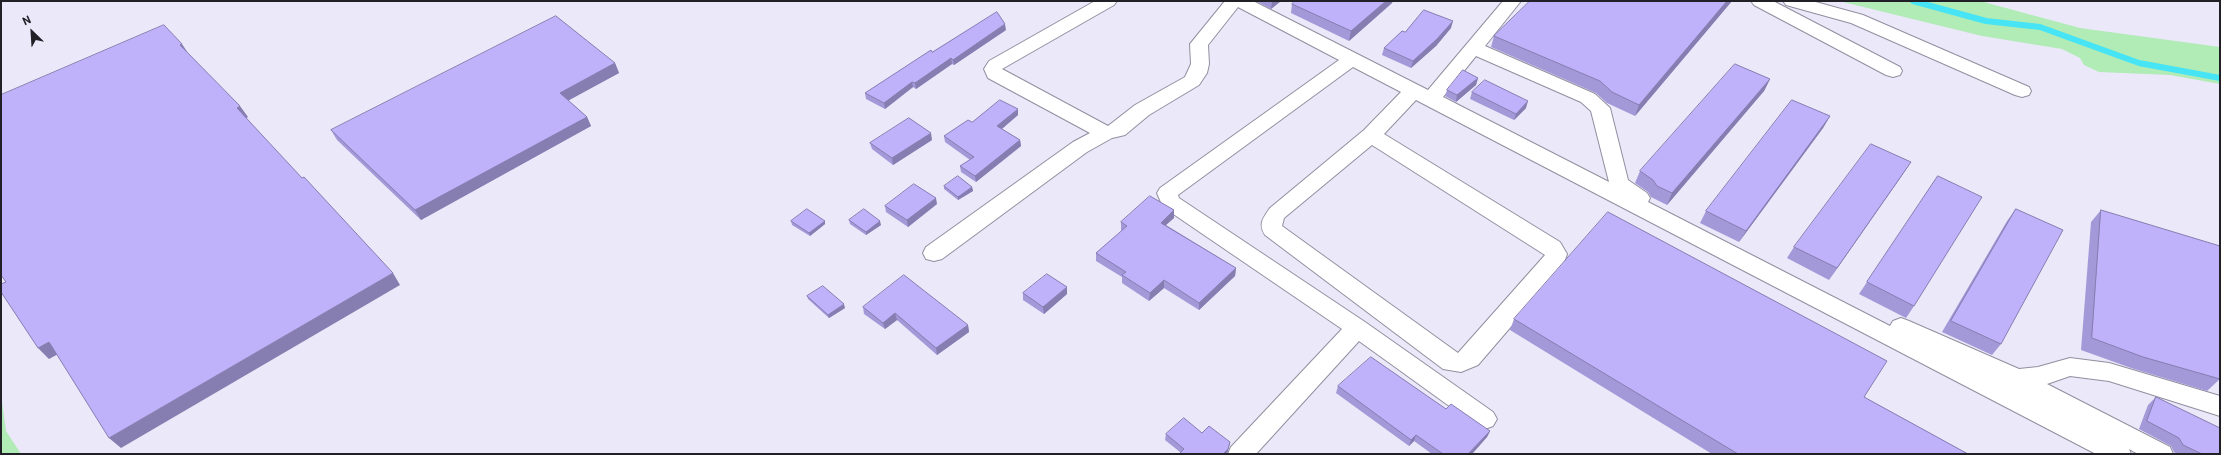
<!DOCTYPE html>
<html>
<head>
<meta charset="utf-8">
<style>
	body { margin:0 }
	#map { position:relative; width:2221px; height:455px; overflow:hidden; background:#ebe8fa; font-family:Roboto,sans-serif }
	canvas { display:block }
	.frame { position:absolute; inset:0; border:2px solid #212026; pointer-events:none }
	.north { position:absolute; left:12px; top:12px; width:40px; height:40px; -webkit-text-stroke:3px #ebe8fa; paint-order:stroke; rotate:335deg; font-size:11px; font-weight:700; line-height:16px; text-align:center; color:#212026 }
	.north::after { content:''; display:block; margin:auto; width:14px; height:18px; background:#212026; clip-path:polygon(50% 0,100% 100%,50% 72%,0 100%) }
</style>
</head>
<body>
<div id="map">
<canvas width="2221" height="455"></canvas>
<div class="frame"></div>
<div class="north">N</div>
</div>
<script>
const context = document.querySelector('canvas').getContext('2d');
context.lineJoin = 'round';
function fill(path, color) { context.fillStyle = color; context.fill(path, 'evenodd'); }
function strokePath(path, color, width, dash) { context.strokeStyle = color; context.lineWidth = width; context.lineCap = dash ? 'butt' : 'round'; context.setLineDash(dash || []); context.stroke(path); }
fill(new Path2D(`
	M 1839,1 L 1980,1 L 2080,28 L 2220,47 L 2220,84 L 2170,75 L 2099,72 L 2084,65 L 2080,58 L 2062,49 L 1982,36 Z
	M 1,394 L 6,431 L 21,454 L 1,454 Z`), '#b1ebb5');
strokePath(new Path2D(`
	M 1913,1 L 1986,21 L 2040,27 L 2139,63 L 2220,78`), '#46e4f5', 6);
const minor = new Path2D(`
	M 1095,1 L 1117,1 L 1114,5 L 1002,69 L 1108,126 L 1135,105 L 1185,77 L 1191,64 L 1190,44 L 1225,1 L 1253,1 L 1428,90 L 1503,1 L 1521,1 L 1485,46 L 1595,94 L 1610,108 L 1628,180 L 1647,193 L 1650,198 L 1648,202 L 1890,326 L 1893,321 L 1901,318 L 1909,321 L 2019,369 L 2038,367 L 2070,358 L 2109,363 L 2220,396 L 2220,416 L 2109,381 L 2070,376 L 2047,384 L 2170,447 L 2173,454 L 2138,454 L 2129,449 L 2131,454 L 2096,454 L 1416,100 L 1384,134 L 1560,242 L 1567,254 L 1563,266 L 1478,365 L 1461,372 L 1443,369 L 1265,235 C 1258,224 1263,218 1270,208 L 1364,130 L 1401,92 L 1353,67 L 1178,195 L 1179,198 L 1365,322 L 1493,412 L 1497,419 L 1493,426 L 1485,429 L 1477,426 L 1359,341 L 1256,454 L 1228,454 L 1231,447 L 1342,329 L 1163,207 L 1157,193 L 1160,188 L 1339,60 L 1238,7 L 1208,45 L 1209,64 L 1207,73 L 1199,85 L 1149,115 L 1125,135 L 1112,138 L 1087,152 L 942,259 L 934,261 L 926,259 L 923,253 L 926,247 L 1073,142 L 1090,133 L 988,78 L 984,69 L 989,61 ZM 1476,56 L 1581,102 L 1591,111 L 1609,182 L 1443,97 ZM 1372,145 L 1545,255 L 1458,353 L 1282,226 L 1284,218 Z
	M 1751,1 L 1773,1 L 1900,67 L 1902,71 L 1900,75 L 1893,77 L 1886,75 L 1754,5 Z
	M 1783,1 L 1812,1 L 1863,15 L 2029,87 L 2031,91 L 2029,95 L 2022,97 L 2015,95 L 1851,23 L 1786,5 Z`);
strokePath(minor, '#918f9f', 2);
fill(minor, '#fff');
fill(new Path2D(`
	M 1256,1 L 1281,1 L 1271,9 Z
	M 1732,1 L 1635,116 L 1607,103 L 1596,93 L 1491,47 L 1494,36 Z
	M 1392,3 L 1349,41 L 1291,13 L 1292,4 Z
	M 1451,28 L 1436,46 L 1411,68 L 1382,55 L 1384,48 L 1405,32 Z
	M 1006,30 L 954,65 L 952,64 L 916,89 L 913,87 L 885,109 L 866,99 L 865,93 L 932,52 Z
	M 615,63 L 619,73 L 568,100 L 587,117 L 591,126 L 421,220 L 337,140 L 331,130 Z
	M 1478,78 L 1476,85 L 1456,102 L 1445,96 L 1447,90 Z
	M 1770,79 L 1764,91 L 1667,205 L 1651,197 L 1648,192 L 1635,183 L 1640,171 Z
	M 1472,92 L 1526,108 L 1514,120 L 1470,99 Z
	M 1018,115 L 1002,129 L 1020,140 L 1021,146 L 976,182 L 961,172 L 960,166 L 970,160 L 945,142 L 944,136 L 972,122 Z
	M 1830,116 L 1823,128 L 1739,242 L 1700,223 L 1706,211 Z
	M 932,140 L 893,165 L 872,149 L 870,143 Z
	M 1903,174 L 1829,280 L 1787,258 L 1794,247 Z
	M 1938,176 L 1914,306 L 1906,318 L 1859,294 Z
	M 944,186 L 972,187 L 973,191 L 958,200 L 944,189 Z
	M 937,204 L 908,227 L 886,212 L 885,206 Z
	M 2016,209 L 2001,344 L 1992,355 L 1942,332 L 2007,221 Z
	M 1174,210 L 1174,218 L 1166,225 L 1236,268 L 1235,276 L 1199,310 L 1164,288 L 1149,301 L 1122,283 L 1122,277 L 1096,261 L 1096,253 L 1122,231 L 1121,230 L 1121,222 Z
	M 2101,210 L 2220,379 L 2207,391 L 2131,368 L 2081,350 L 2091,222 Z
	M 849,220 L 881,225 L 866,235 L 850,224 Z
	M 791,221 L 825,221 L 825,224 L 810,236 L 792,225 Z
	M 1067,287 L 1067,294 L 1044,314 L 1023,300 L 1023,293 Z
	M 807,296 L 845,308 L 829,318 L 808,299 Z
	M 863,307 L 968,325 L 969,332 L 937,355 L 897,320 L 885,329 L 864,314 Z
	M 1514,319 L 1864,397 L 1968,454 L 1712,454 L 1510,330 Z
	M 1338,386 L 1446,409 L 1490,431 L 1487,437 L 1472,454 L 1432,454 L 1414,441 L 1409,446 L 1336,393 Z
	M 2156,397 L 2220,454 L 2177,454 L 2174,452 L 2171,446 L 2139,429 L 2148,405 Z
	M 1202,433 L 1230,442 L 1229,447 L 1227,454 L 1180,454 L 1180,452 L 1165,440 L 1166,434 Z`), '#a499d8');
fill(new Path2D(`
	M 1273,1 L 1281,1 L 1271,9 L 1272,2 Z
	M 1386,1 L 1393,1 L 1392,3 L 1349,41 L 1351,31 Z
	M 1727,1 L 1732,1 L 1635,116 L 1639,105 Z
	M 1453,21 L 1451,28 L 1436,46 L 1411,68 L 1413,61 Z
	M 1005,24 L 1006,30 L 954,65 L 953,60 Z
	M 182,44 L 190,56 L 180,45 Z
	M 951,58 L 952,64 L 916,89 L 915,83 Z
	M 615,63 L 619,73 L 564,103 L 560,93 Z
	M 1478,78 L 1476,85 L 1456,102 L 1457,95 Z
	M 1770,79 L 1764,91 L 1667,205 L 1672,193 Z
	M 912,82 L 913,87 L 885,109 L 884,103 Z
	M 1528,101 L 1526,108 L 1514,120 L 1516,114 Z
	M 240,106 L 248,117 L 245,119 L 237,108 Z
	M 1018,109 L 1018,115 L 998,132 L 997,126 Z
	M 1830,116 L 1823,128 L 1739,242 L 1746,231 Z
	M 587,117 L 591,126 L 421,220 L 415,210 Z
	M 931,133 L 932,140 L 893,165 L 892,158 Z
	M 1020,140 L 1021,146 L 976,182 L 975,176 Z
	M 1911,162 L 1903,174 L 1829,280 L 1837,268 Z
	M 972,187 L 973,191 L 958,200 L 958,197 Z
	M 936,198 L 937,204 L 908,227 L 907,220 Z
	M 1174,210 L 1174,218 L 1160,230 L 1161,223 Z
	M 825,221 L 825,224 L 810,236 L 809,233 Z
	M 880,221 L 881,225 L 866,235 L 866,232 Z
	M 1236,268 L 1235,276 L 1199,310 L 1199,303 Z
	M 393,273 L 400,285 L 121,448 L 109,438 Z
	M 1164,280 L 1164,288 L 1149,301 L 1150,293 Z
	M 1067,287 L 1067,294 L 1044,314 L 1043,307 Z
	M 844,304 L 845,308 L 829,318 L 828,315 Z
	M 895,313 L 897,320 L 885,329 L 883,323 Z
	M 968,325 L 969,332 L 937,355 L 936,348 Z
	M 49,342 L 60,353 L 49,359 L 38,348 Z
	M 1490,431 L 1487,437 L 1472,454 L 1468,454 Z
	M 1416,435 L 1414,441 L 1409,446 L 1411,440 Z
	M 1230,442 L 1229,447 L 1227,454 L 1223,454 Z`), '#867db0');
const building = new Path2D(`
	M 1295,1 L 1386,1 L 1351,31 L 1292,4 Z
	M 1530,1 L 1727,1 L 1639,105 L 1612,92 L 1600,81 L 1494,36 Z
	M 1424,10 L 1453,21 L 1437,39 L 1413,61 L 1384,48 L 1402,31 L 1405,32 Z
	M 997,12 L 1005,24 L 953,60 L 951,58 L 915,83 L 912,82 L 884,103 L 865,93 L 931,50 L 932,52 Z
	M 556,16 L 615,63 L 560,93 L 587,117 L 415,210 L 331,130 Z
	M 164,25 L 182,44 L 180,45 L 240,106 L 237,108 L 262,135 L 302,178 L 304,177 L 393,273 L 109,438 L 49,342 L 38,348 L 1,292 L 1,284 L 6,282 L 1,275 L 1,95 Z
	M 1735,64 L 1770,79 L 1672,193 L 1657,186 L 1653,180 L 1640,171 Z
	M 1463,70 L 1478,78 L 1457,95 L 1447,90 Z
	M 1485,80 L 1528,101 L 1516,114 L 1472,92 Z
	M 1000,100 L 1018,109 L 997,126 L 1020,140 L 975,176 L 960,166 L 974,157 L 944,136 L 968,120 L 972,122 Z
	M 1792,100 L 1830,116 L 1746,231 L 1706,211 Z
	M 909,118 L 931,133 L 892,158 L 870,143 Z
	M 1871,144 L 1911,162 L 1837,268 L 1794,247 Z
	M 958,176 L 972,187 L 958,197 L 944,186 Z
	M 1938,176 L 1982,197 L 1914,306 L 1867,282 Z
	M 914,184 L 936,198 L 907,220 L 885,206 Z
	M 1150,196 L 1174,210 L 1161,223 L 1236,268 L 1199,303 L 1164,280 L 1150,293 L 1122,275 L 1126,272 L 1096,253 L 1127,226 L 1121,222 Z
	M 807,209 L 825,221 L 809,233 L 791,221 Z
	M 864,209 L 880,221 L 866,232 L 849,220 Z
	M 2016,209 L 2063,230 L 2001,344 L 1951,321 Z
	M 2101,210 L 2220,246 L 2220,379 L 2143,357 L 2092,338 Z
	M 1608,212 L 1887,361 L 1864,397 L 1968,454 L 1738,454 L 1514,319 Z
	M 1047,274 L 1067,287 L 1043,307 L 1023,293 Z
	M 904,275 L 968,325 L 936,348 L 895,313 L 883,323 L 863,307 Z
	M 823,286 L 844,304 L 828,315 L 807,296 Z
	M 1371,357 L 1446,409 L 1451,404 L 1490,431 L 1468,454 L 1443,454 L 1416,435 L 1411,440 L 1338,386 Z
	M 2156,397 L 2220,428 L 2220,454 L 2202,454 L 2183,445 L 2179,438 L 2147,421 Z
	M 1184,418 L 1202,433 L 1209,426 L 1230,442 L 1228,449 L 1223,454 L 1182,454 L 1180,453 L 1184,449 L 1166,434 Z`);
fill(building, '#bfb2fb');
strokePath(building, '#867db0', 1);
</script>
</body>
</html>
